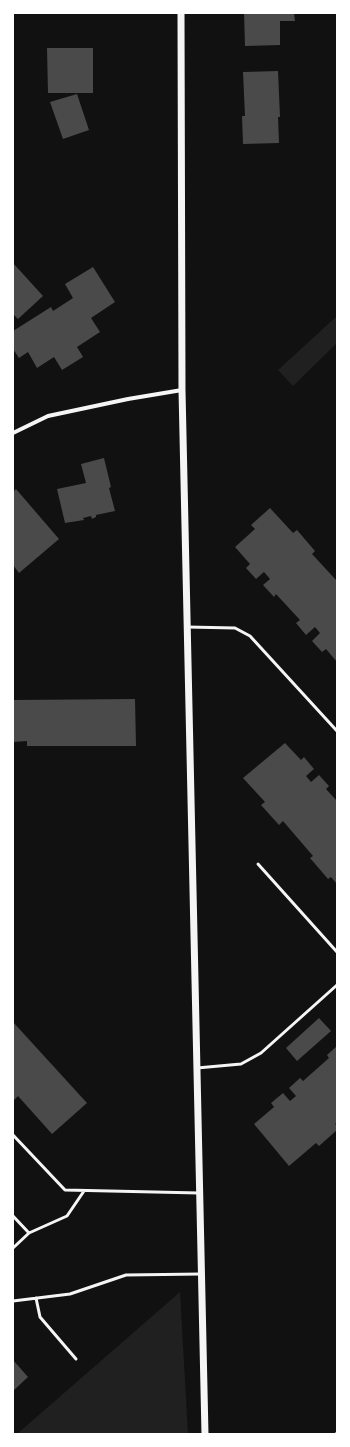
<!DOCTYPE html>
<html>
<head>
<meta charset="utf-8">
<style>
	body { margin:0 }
	#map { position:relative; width:350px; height:1447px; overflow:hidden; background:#111; font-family:"Space Grotesk",sans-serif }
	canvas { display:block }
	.frame { position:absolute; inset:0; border:14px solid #fff; pointer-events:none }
</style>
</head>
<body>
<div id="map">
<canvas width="350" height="1447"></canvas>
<div class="frame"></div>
</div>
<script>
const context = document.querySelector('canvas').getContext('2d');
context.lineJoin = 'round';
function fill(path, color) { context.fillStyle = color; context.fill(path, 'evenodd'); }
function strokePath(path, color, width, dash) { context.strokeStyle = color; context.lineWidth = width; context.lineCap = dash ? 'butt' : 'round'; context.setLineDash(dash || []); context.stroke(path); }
fill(new Path2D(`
	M 337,316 L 337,343 L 293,386 L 278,370 Z
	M 180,1292 L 188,1434 L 17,1434 Z`), '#202020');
fill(new Path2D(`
	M 244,13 L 294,13 L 295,21 L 280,21 L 280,45 L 245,46 Z
	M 47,48 L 93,48 L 93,93 L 48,93 Z
	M 278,71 L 280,117 L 278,117 L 279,143 L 243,144 L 242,116 L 245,116 L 243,72 Z
	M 77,94 L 89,130 L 63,139 L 50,102 Z
	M 13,263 L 43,296 L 18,319 L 13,314 Z
	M 93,267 L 115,302 L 91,318 L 100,332 L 77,347 L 83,357 L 62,370 L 54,357 L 37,368 L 28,352 L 19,358 L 13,349 L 13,331 L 51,307 L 53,311 L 73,298 L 65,284 Z
	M 104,458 L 111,487 L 109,488 L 115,511 L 96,515 L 96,517 L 92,519 L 91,516 L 83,518 L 84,520 L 65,523 L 57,489 L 86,483 L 81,464 Z
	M 16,489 L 59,539 L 19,573 L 13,565 L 13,492 Z
	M 270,508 L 293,533 L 297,530 L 315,551 L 312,554 L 337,581 L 337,662 L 326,649 L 322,652 L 312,641 L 320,633 L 315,627 L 306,635 L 296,623 L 300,620 L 276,594 L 274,597 L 263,585 L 270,579 L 264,572 L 256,579 L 246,568 L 250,564 L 235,547 L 255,529 L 251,525 Z
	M 135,699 L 136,746 L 27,746 L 27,741 L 13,742 L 13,700 Z
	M 285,743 L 301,760 L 304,757 L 314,769 L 306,776 L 311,782 L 319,775 L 329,786 L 326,789 L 337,801 L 337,884 L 331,877 L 328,879 L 310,858 L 313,856 L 283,821 L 279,825 L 261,805 L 265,802 L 243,778 Z
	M 319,1018 L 331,1031 L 297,1061 L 286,1048 Z
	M 13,1022 L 87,1103 L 52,1134 L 18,1096 L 13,1101 Z
	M 337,1046 L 337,1123 L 335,1124 L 337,1126 L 337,1130 L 319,1146 L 316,1143 L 289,1166 L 254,1124 L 274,1107 L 271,1103 L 283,1093 L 290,1101 L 296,1096 L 289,1088 L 300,1078 L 303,1081 L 329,1058 L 327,1055 Z
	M 13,1360 L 28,1377 L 13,1391 Z`), '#4a4a4a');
strokePath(new Path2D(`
	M 187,627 L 235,628 L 250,636 L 337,731
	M 258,864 L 337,952
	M 197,1068 L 241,1064 L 261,1053 L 337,985
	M 13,1135 L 65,1190 L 199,1193
	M 13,1216 L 29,1233
	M 13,1248 L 29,1233 L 67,1216 L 84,1191
	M 36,1298 L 40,1317 L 76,1359
	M 13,1301 L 70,1294 L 126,1275 L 201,1274
	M 336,1434 L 337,1433`), '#f5f5f5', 3);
strokePath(new Path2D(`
	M 13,433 L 48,416 L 128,399 L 182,390`), '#f5f5f5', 4);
strokePath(new Path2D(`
	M 181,13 L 182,390 L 205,1434`), '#f5f5f5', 7);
</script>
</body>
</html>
